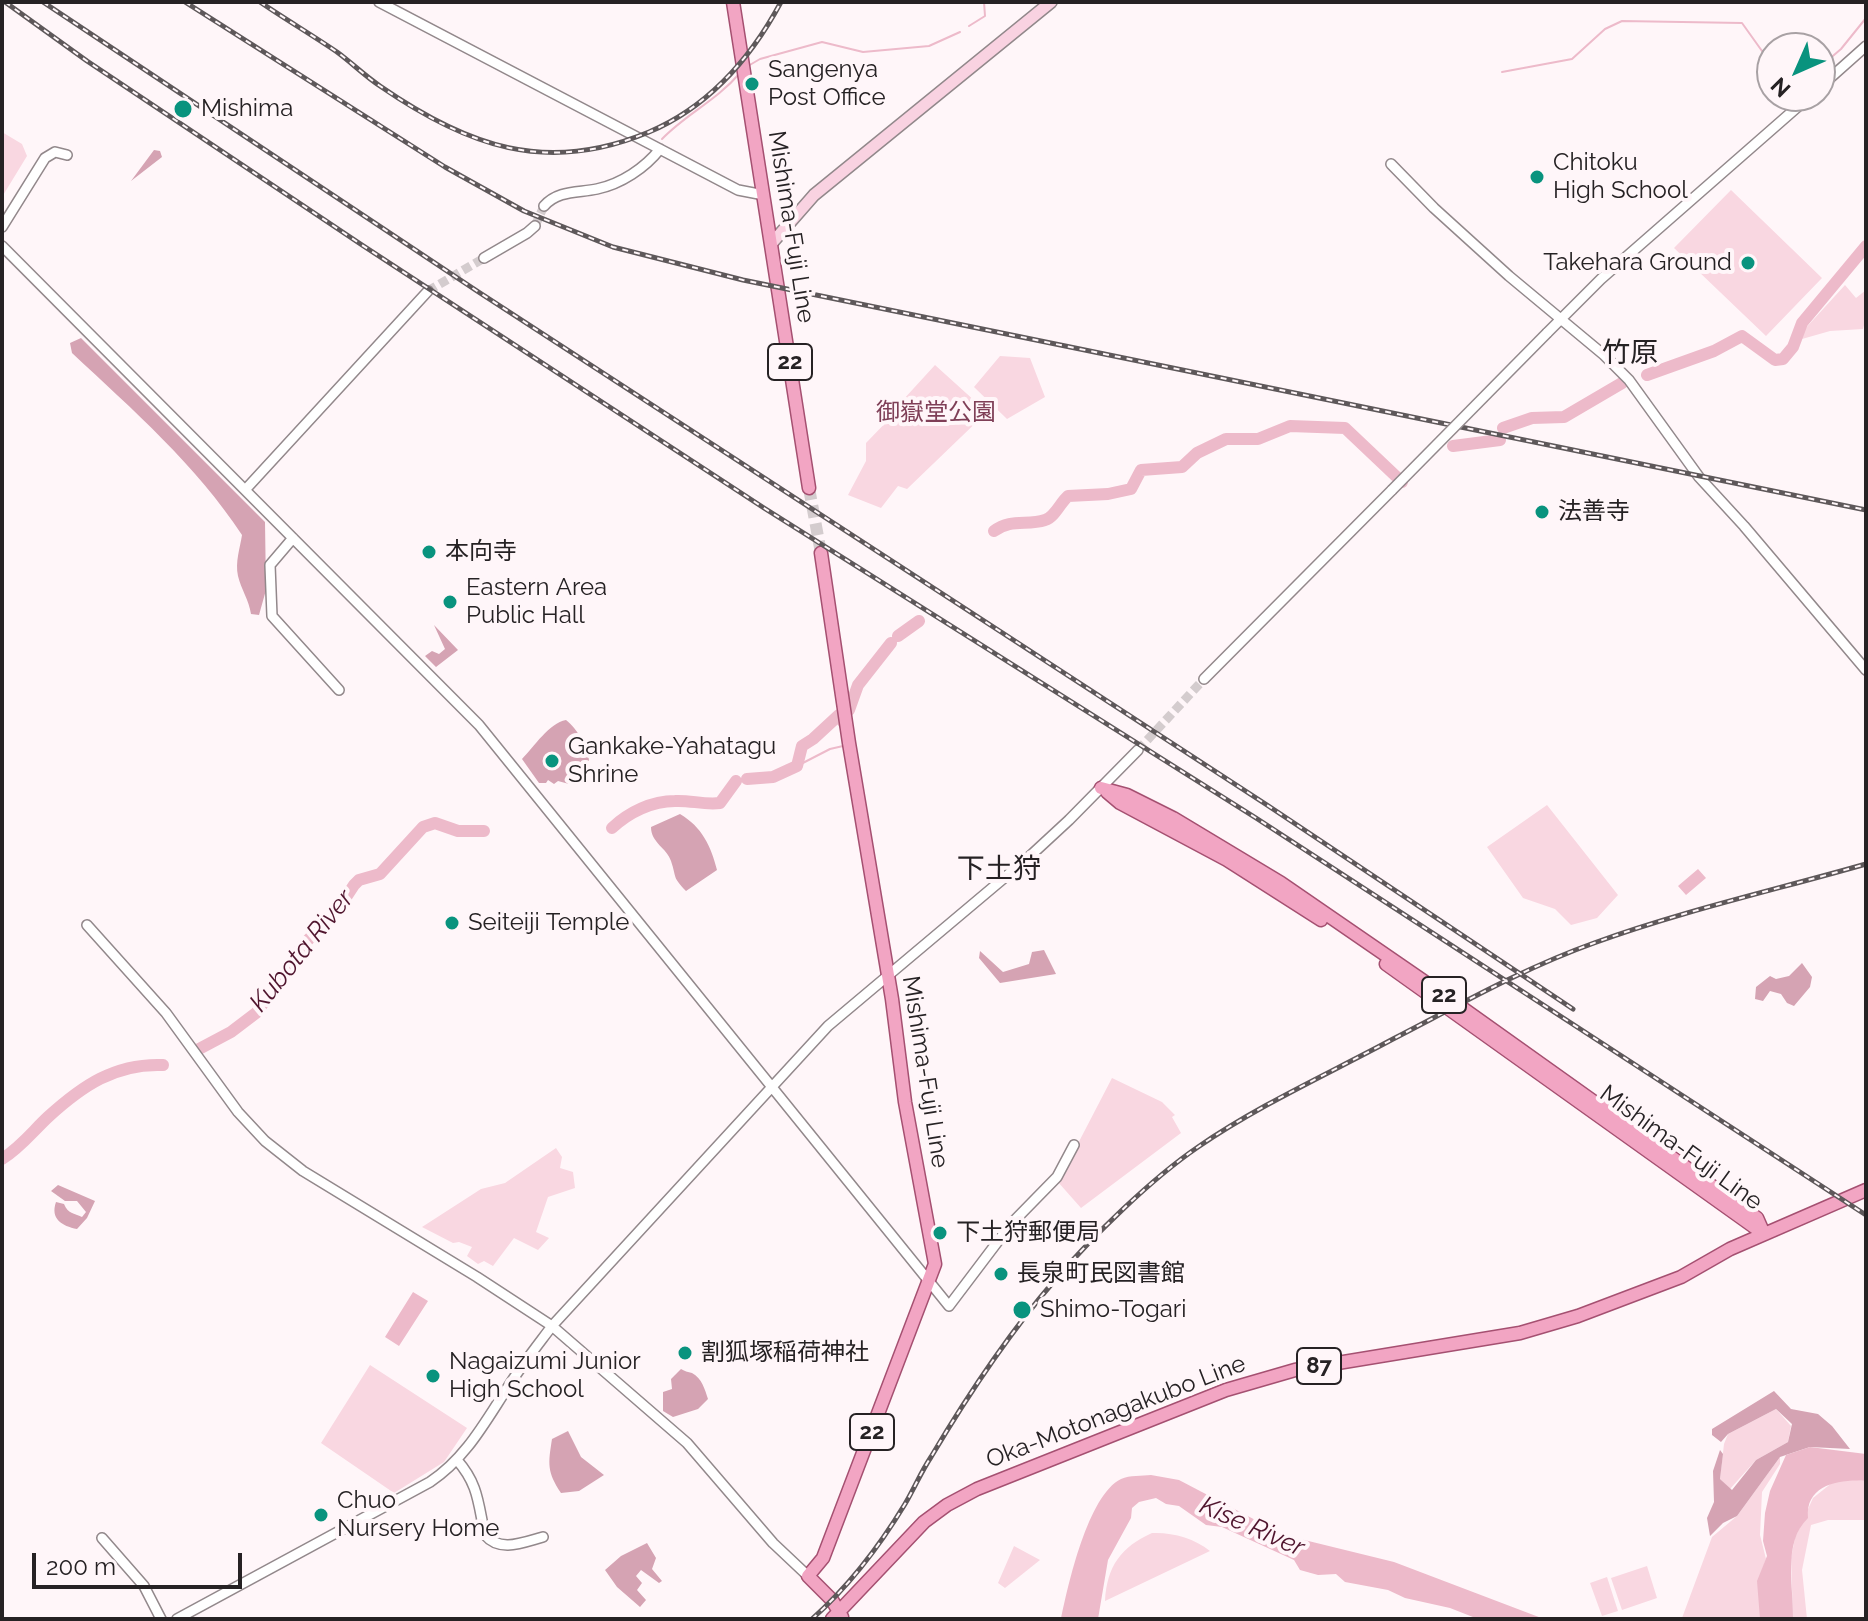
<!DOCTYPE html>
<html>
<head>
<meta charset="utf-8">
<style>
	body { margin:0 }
	#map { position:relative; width:1868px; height:1621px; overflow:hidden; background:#fff6f9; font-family:Raleway,sans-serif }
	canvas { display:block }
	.frame { position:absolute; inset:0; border:4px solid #262224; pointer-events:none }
	.north { position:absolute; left:1756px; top:32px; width:80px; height:80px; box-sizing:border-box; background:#fff6f9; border:2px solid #a8a1a4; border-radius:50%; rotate:225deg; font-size:22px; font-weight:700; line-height:32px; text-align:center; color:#262224 }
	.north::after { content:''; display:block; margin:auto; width:28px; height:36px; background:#09937e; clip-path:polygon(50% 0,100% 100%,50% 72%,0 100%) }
	.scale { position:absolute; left:32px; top:1553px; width:210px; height:36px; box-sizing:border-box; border:4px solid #262224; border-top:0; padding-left:10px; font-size:24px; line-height:28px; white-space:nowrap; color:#262224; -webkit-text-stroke:6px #fff6f9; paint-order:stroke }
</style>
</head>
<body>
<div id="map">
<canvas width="1868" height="1621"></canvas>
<div class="frame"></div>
<div class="north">N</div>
<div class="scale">200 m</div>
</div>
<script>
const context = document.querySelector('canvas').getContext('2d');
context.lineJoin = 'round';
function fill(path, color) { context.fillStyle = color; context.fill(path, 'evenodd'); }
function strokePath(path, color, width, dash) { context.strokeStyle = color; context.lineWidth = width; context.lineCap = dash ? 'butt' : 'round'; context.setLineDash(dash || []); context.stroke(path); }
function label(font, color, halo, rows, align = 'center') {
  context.font = font + ' Raleway,"Noto Sans JP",sans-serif'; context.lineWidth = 8; context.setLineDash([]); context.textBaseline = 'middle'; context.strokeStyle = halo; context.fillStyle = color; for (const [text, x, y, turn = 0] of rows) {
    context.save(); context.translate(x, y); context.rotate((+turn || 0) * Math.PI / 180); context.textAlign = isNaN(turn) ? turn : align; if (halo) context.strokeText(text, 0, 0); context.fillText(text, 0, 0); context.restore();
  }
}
fill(new Path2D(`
	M 2,132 L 22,144 L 27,156 L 2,197 Z
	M 1731,190 L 1822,278 L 1766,336 L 1674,248 Z
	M 1845,285 L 1856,298 L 1866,290 L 1866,317 L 1863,329 L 1830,331 L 1802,339 L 1803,331 Z
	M 1000,356 L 1030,358 L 1045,397 L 1007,419 L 974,387 Z
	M 935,365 L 987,412 L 907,489 L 898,486 L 881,508 L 848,495 L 866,461 L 866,443 L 893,415 L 892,412 Z
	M 1547,805 L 1618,895 L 1597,918 L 1571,925 L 1555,909 L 1523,898 L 1487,847 Z
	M 1112,1078 L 1162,1102 L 1175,1115 L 1172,1117 L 1181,1133 L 1081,1208 L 1058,1182 Z
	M 556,1148 L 562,1157 L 560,1168 L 573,1172 L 575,1188 L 548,1197 L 536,1232 L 549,1238 L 538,1250 L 514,1238 L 493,1266 L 484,1261 L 478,1264 L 467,1256 L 472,1247 L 459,1242 L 453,1243 L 422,1227 L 481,1189 L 505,1183 Z
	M 370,1365 L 467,1428 L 444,1462 L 394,1493 L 321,1443 Z
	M 1776,1409 L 1791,1426 L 1788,1442 L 1756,1460 L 1730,1489 L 1720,1479 L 1724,1444 L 1728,1434 Z
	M 1780,1457 L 1780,1464 L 1762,1492 L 1760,1535 L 1766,1559 L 1759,1578 L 1761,1619 L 1659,1619 L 1682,1618 L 1712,1537 L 1737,1516 Z
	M 1848,1479 L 1866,1481 L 1866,1520 L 1828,1520 L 1811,1525 L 1802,1570 L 1807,1619 L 1793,1619 L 1791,1558 L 1795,1538 L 1813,1498 L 1833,1482 Z
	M 1152,1533 C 1172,1532 1194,1538 1210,1551 L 1105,1601 C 1107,1566 1121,1547 1152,1533 Z
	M 1014,1546 L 1040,1560 L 1005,1588 L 998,1583 Z
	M 1647,1566 L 1657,1598 L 1622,1610 L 1611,1578 Z
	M 1607,1577 L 1618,1611 L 1602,1616 L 1590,1583 Z`), '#f9d7e1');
fill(new Path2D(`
	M 154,150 L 160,151 L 162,157 L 131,181 Z
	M 81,338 L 265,522 L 266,590 L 259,615 L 251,614 C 249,600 241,589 238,576 C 235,562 240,548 242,535 C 196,465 133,410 72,353 L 70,343 Z
	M 434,625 L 458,650 L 436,667 L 425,656 L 432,651 L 439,654 L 445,649 Z
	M 566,720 C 577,728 591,752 589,765 L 580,770 L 569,784 L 558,781 L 554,784 L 548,780 L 546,783 L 539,783 L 522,759 C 534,747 549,723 566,720 Z
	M 680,814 C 702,827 711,846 717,870 L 686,891 C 672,876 677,879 671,861 C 667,848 651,843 651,827 Z
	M 1044,950 L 1056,974 L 1000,983 L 979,958 L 980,951 L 1003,972 L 1029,964 L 1032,952 Z
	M 1802,963 L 1812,977 L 1810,987 L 1794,1006 L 1787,1003 L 1781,994 L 1770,991 L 1763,1001 L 1755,999 L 1756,987 L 1770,976 L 1776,979 L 1789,976 Z
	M 58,1185 L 95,1201 L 87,1218 L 77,1229 C 62,1226 50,1219 56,1202 L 64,1204 C 68,1214 74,1213 82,1217 L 86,1212 L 77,1201 L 65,1201 L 51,1191 Z
	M 681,1369 C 684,1371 688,1372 692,1373 C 702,1378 705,1390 708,1399 L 698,1409 L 673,1417 L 663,1411 L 663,1392 L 672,1389 L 671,1379 Z
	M 1774,1391 L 1791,1409 L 1818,1414 L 1832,1426 L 1850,1449 L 1810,1447 L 1780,1457 L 1737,1516 L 1723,1523 L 1710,1536 L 1707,1518 L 1714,1502 L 1713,1471 L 1720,1450 L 1723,1454 L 1720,1479 L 1732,1490 L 1756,1460 L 1788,1442 L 1792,1424 L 1776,1409 L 1728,1434 L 1721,1442 L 1712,1435 L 1712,1429 Z
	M 568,1431 L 581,1457 L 604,1475 L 579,1491 L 561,1493 C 547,1472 548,1464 552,1439 Z
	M 647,1543 L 656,1558 L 652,1569 L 662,1581 L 659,1583 L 641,1570 L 636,1576 L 642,1583 L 637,1590 L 646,1600 L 640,1607 L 617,1587 L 605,1570 L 621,1556 Z`), '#d5a3b3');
fill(new Path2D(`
	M 1698,869 L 1706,878 L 1686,895 L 1678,886 Z
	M 413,1292 L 428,1301 L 399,1346 L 385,1337 Z
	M 1810,1447 L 1866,1454 L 1866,1481 C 1841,1479 1805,1484 1808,1518 C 1782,1543 1794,1587 1793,1619 L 1760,1619 L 1757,1581 L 1767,1556 L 1763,1541 L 1765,1513 L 1770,1491 L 1786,1455 Z
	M 1151,1475 L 1179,1480 L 1284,1535 L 1394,1562 L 1544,1619 L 1478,1619 L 1450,1608 L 1405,1598 L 1388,1590 L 1345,1582 L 1336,1574 L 1318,1575 L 1300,1570 L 1294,1560 L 1222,1527 L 1206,1525 L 1179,1506 L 1166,1504 L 1156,1498 L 1139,1502 L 1132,1508 L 1131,1518 L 1108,1560 L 1098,1619 L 1061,1619 C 1068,1585 1088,1495 1121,1479 C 1130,1475 1142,1476 1151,1475 Z`), '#edbaca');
strokePath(new Path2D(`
	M 969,26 L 985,16 L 984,2
	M 748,66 L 760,59 L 822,42 L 863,52 L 929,46 L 960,32
	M 1820,67 L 1841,49 L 1866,18
	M 1502,72 L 1572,59 L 1605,29 L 1622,21 L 1742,23 L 1772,65
	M 662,139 C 686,114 716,101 740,73
	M 835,718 L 841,728
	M 797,766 L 830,749 L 843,746`), '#edbaca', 2);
strokePath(new Path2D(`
	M 1647,375 L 1714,351 L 1742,336 L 1775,360 L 1783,359 L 1793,347 L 1802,323 L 1866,246
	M 1503,428 L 1532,418 L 1564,417 L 1622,383
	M 1453,446 L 1500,440
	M 994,531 C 1011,518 1027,526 1045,520 C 1055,517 1060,503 1068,496 L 1108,494 L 1131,489 L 1141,470 L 1182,467 L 1197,453 L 1226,439 L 1258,439 L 1290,426 L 1345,428 L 1402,482
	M 898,636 L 919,621
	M 849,710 L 858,685 L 891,643
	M 747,779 L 773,777 L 797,766 L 802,746 L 813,739 L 839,715
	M 612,828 C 629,812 652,801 675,801 C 690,800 704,805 720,803 L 736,781
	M 199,1049 L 231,1032 L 256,1013 L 286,973 L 301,947 L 337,911 L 354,885 L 359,880 L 380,874 L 423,827 L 435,823 L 458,831 L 484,831
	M 2,1159 C 21,1147 32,1132 48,1117 C 82,1086 115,1063 163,1065`), '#edbaca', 12);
strokePath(new Path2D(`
	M 535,226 L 544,206
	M 428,291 L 484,258
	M 1138,750 L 1204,679`), '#d4ccce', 9, [9, 4.5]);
strokePath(new Path2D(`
	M 809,488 L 821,553`), '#d4ccce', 12, [12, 6]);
const tertiary = new Path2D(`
	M 379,2 L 738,190 L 764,195
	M 1820,87 L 1866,46
	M 1391,164 L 1434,208 L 1509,276 L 1604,355 L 1629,380 L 1699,477 L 1744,526 L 1866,670
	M 544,206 C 558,190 578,193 597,189 C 621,184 645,168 660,149
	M 2,227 L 45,158 L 55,152 L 67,155
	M 2,246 L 479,725 L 949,1306 L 1011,1224 L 1057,1177 L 1074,1145
	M 484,258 L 527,233 L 535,226
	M 1547,333 L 1601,279 L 1810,96
	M 245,490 L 428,291
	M 293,538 L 270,565 L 272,616 L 339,690
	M 1204,679 L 1392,490
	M 87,925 L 166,1013 L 238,1112 L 265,1141 L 303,1171 L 477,1277 L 552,1326 L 687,1443 L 773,1543 L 808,1576
	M 457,1460 C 479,1485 478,1504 485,1535 C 500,1553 524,1542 543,1537
	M 102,1538 L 144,1586 L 161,1619
	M 177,1619 L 430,1482 C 466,1458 485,1422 508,1387 C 521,1366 537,1346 552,1326 L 828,1026 L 1029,857 L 1069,820 L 1138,750`);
const secondary = new Path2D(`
	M 772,243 L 814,195 L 1051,2`);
const primary = new Path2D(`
	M 733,2 L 809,488
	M 821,553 L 849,743 L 892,999 L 905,1102 L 935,1264 L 823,1558 L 808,1576 L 832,1600 L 842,1617
	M 1101,788 L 1127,795 L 1173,818 L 1281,883 L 1451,1000 L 1757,1218 L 1764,1234
	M 1107,792 L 1120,803 L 1227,860 L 1321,920
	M 1386,964 L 1764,1234
	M 832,1619 L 924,1522 L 947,1505 L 977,1489 L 1226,1390 L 1295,1370 L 1520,1333 L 1578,1316 L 1681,1277 L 1730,1249 L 1866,1190`);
strokePath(tertiary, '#92888b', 12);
strokePath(secondary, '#92888b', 14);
strokePath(primary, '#a55071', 15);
strokePath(tertiary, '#fff', 9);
strokePath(secondary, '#f9d2e1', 11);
strokePath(primary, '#f2a5c3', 12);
const rail = new Path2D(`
	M 5,2 L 87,61 L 362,245 L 764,508 L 1256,818 L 1866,1215
	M 43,2 L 477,291 L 1267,805 L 1573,1009
	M 185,2 L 445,167 L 524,211 L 613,247 L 743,280 L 1866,510
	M 260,2 C 285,19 312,35 337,52 C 352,63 365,76 380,86 C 467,146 546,175 649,132 C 708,107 751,58 781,2
	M 812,1619 C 849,1586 879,1547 905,1504 C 914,1489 921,1472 931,1457 C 966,1398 1010,1332 1055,1280 C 1092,1237 1151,1179 1198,1147 C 1259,1105 1328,1074 1393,1039 C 1459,1005 1524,968 1594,943 C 1682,911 1775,890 1866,864`);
strokePath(rail, '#5e585a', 5);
strokePath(rail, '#fff6f9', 2, [6]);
const tertiaryBridge = new Path2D(`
	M 1392,490 L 1547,333`);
strokePath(tertiaryBridge, '#92888b', 12, []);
strokePath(tertiaryBridge, '#fff', 9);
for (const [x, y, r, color] of [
	[752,84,8,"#09937e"],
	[183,109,10,"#09937e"],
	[1537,177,8,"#09937e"],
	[1748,263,8,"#09937e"],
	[1542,512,8,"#09937e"],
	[429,552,8,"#09937e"],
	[450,602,8,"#09937e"],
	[552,761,8,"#09937e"],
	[452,923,8,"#09937e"],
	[940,1233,8,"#09937e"],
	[1001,1274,8,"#09937e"],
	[1022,1310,10,"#09937e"],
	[685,1353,8,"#09937e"],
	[433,1376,8,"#09937e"],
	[321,1515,8,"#09937e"]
]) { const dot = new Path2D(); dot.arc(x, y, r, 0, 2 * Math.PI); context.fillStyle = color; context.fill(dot); strokePath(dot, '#fff6f9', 3); }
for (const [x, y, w] of [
	[790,362,44],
	[1444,995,44],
	[1319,1366,44],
	[872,1432,44]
]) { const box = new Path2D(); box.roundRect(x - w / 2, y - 18, w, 36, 6); context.fillStyle = '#fff6f9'; context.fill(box); strokePath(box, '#262224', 2); }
label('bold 22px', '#262224', null, [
	["22",790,362],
	["22",1444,995],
	["87",1319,1366],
	["22",872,1432]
]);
label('24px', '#262224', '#fff6f9', [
	["Sangenya",768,70],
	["Post Office",768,98],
	["Mishima",201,109],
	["Chitoku",1553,163],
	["High School",1553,191],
	["Takehara Ground",1732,263,"right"],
	["法善寺",1558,512],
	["本向寺",445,552],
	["Eastern Area",466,588],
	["Public Hall",466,616],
	["Gankake-Yahatagu",568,747],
	["Shrine",568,775],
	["Seiteiji Temple",468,923],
	["下土狩郵便局",956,1233],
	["長泉町民図書館",1017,1274],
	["Shimo-Togari",1040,1310],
	["割狐塚稲荷神社",701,1353],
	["Nagaizumi Junior",449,1362],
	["High School",449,1390],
	["Chuo",337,1501],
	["Nursery Home",337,1529]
], 'left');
label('24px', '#262224', '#fff6f9', [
	["Mishima-Fuji Line",791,227,81],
	["Mishima-Fuji Line",925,1072,81],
	["Mishima-Fuji Line",1681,1148,36],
	["Oka-Motonagakubo Line",1116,1412,-21]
]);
label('24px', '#7f3f57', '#fff6f9', [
	["御嶽堂公園",936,413]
]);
label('italic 26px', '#50152e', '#fff6f9', [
	["Kubota River",302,951,-51],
	["Kise River",1252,1527,24]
]);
label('28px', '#262224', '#fff6f9', [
	["竹原",1630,354],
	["下土狩",999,870]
]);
</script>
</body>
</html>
